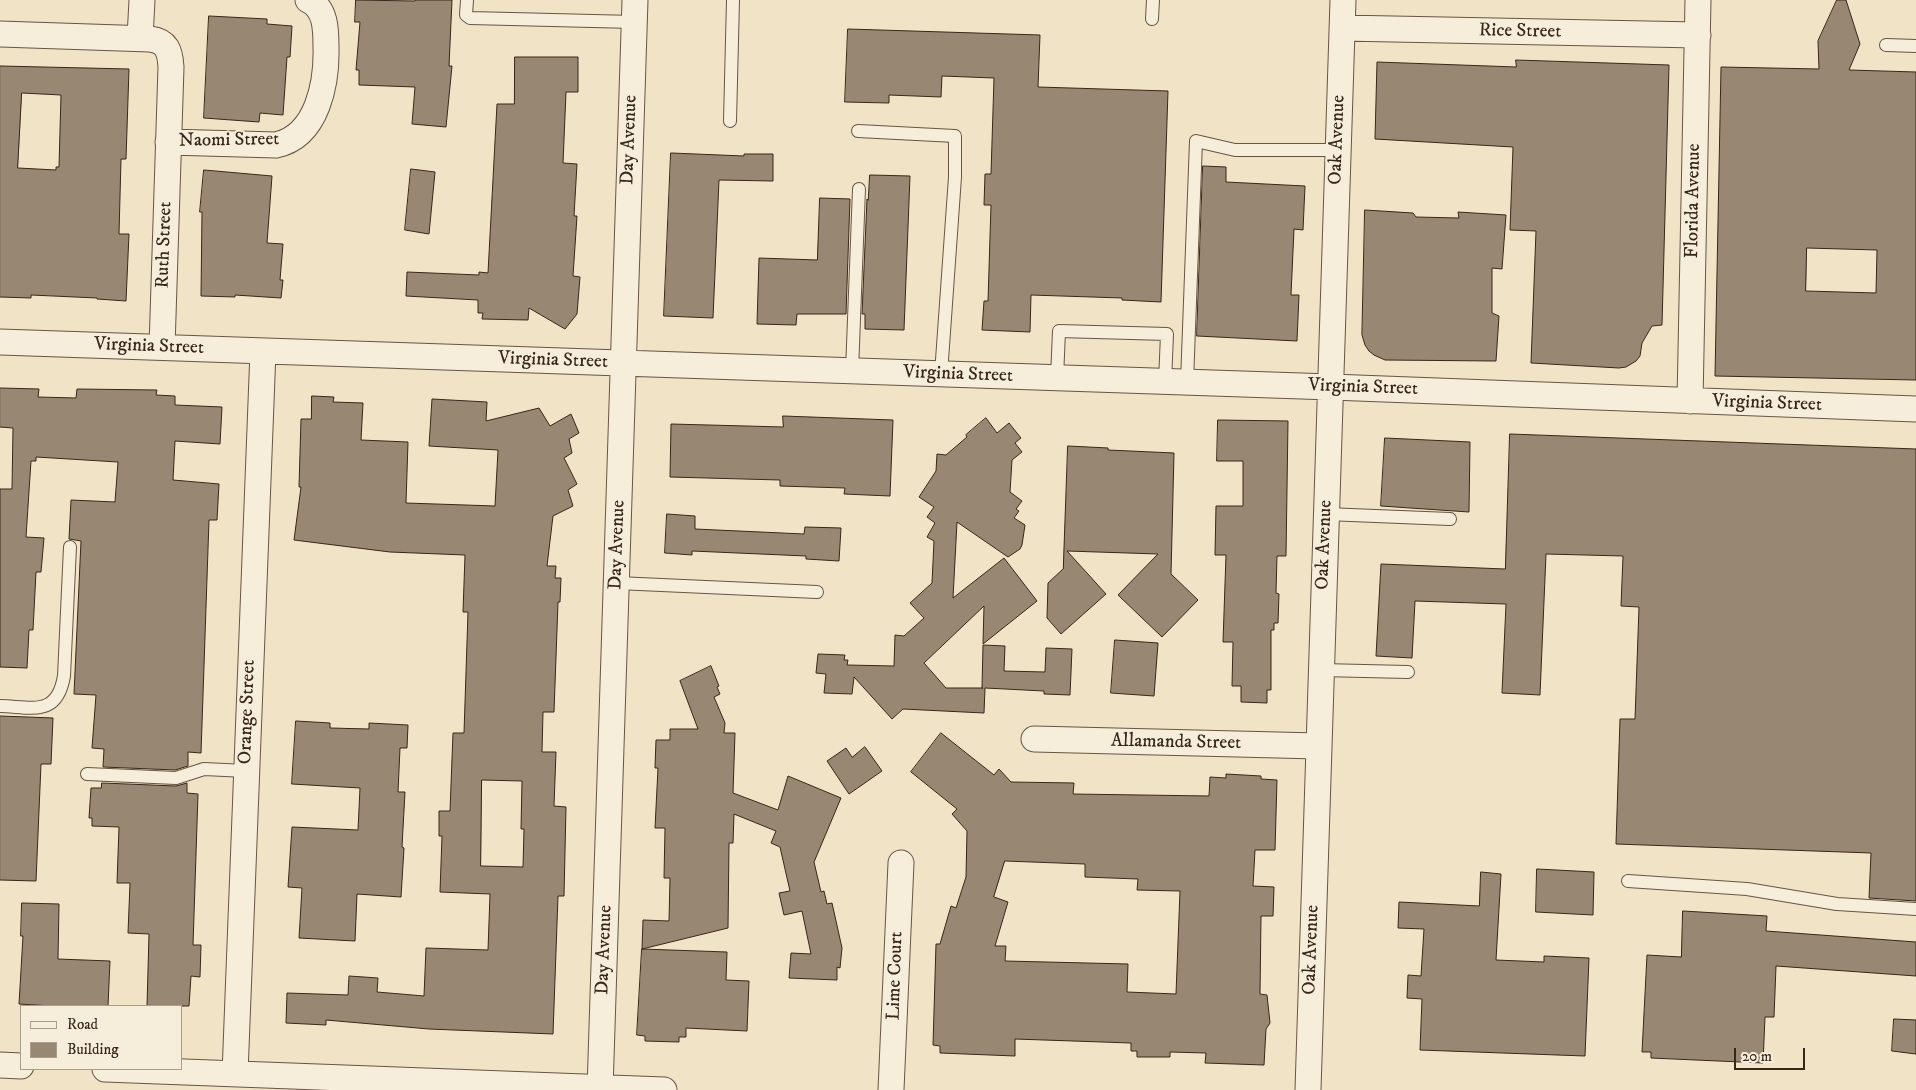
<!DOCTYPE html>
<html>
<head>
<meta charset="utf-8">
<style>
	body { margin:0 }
	#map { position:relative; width:1916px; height:1090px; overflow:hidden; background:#f1e3c6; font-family:"IM FELL DW Pica",serif }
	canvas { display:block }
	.legend { position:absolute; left:20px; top:1005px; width:162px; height:65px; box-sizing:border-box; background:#f6edda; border:1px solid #aa9d8d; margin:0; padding:6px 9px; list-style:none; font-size:15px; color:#382619 }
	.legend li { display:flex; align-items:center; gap:10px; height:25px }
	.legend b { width:25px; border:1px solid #aa9d8d }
	.scale { position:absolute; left:1734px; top:1048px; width:71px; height:22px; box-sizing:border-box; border:2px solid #382619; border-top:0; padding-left:6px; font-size:15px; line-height:18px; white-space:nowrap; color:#382619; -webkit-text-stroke:4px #f6edda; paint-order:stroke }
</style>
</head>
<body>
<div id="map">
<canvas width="1916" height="1090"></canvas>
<ul class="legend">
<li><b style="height:6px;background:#f6edda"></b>Road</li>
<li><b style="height:14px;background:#988873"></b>Building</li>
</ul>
<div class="scale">20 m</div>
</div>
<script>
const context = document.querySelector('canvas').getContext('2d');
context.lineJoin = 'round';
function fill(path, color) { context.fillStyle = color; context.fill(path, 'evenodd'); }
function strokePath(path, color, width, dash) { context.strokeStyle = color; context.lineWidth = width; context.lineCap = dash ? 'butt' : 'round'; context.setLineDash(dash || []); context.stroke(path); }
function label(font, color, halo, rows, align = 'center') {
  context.font = font + ' "IM FELL DW Pica",serif'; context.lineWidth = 4; context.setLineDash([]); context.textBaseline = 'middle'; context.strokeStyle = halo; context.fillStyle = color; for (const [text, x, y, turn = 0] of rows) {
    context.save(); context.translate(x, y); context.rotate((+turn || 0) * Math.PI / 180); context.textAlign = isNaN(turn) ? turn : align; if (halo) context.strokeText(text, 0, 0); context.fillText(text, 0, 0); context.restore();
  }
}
const building = new Path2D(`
	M 356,0 L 415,1 L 415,0 L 452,0 L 449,66 L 452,66 L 446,127 L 412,124 L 415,87 L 359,85 L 359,70 L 356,70 L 360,22 L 355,22 Z
	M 1837,0 L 1846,0 L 1860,44 L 1849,70 L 1916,72 L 1916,380 L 1715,376 L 1721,67 L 1819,69 L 1818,41 ZM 1807,248 L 1877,250 L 1876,293 L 1806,291 Z
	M 209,16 L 267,19 L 267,24 L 292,26 L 290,57 L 287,57 L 283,115 L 260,113 L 259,122 L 204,118 Z
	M 848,29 L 1040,35 L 1038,87 L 1168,91 L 1161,302 L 1122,300 L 1122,298 L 1031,295 L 1030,332 L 982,330 L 984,301 L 988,301 L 991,205 L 984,205 L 985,174 L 991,174 L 994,78 L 942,76 L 941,97 L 889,95 L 889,103 L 845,102 Z
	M 515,57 L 578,57 L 578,92 L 566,92 L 563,163 L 577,164 L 574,216 L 577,216 L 573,276 L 580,277 L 577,314 L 565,329 L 529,308 L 528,320 L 482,319 L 483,313 L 478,313 L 478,300 L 406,296 L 407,272 L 479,275 L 479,272 L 488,273 L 497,104 L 514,104 Z
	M 1516,60 L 1669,65 L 1662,325 L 1652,326 L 1642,343 L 1640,356 L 1636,361 L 1626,367 L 1619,368 L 1531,363 L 1536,231 L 1510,230 L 1513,147 L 1375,139 L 1377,62 L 1516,67 Z
	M 0,66 L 129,69 L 126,159 L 121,159 L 119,234 L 129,234 L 126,301 L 97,299 L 97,298 L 31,295 L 31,298 L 0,297 ZM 22,93 L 61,95 L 59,167 L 56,167 L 56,170 L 18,168 Z
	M 671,153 L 744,156 L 744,154 L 773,154 L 773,181 L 719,180 L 713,318 L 664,316 Z
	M 1203,166 L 1226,167 L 1226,182 L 1305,186 L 1303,230 L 1294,229 L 1291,295 L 1299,295 L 1297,341 L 1197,336 Z
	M 411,169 L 435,172 L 429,234 L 405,230 Z
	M 204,170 L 272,176 L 267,243 L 283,244 L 280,280 L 283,280 L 281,298 L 235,295 L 235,297 L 201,296 L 202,212 L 200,212 Z
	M 870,175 L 910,176 L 904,330 L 865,329 L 865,314 L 862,314 L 867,199 L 868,200 Z
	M 820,198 L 850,199 L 846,314 L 797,314 L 796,325 L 757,324 L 759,258 L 817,260 Z
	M 1365,210 L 1413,213 L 1416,217 L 1459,218 L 1458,212 L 1506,215 L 1502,269 L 1492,268 L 1492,313 L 1499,316 L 1496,361 L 1385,360 L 1374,355 L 1369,351 L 1365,345 L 1362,335 Z
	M 0,388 L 39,389 L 38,397 L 76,398 L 77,389 L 157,390 L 156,395 L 175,396 L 175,405 L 222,407 L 220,444 L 175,441 L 173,480 L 219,484 L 217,520 L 209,520 L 201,753 L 188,752 L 188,766 L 175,770 L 103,767 L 104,749 L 92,748 L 96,695 L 74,694 L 81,541 L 69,539 L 71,500 L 115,502 L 118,462 L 36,457 L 36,461 L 31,461 L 26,537 L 44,538 L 41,572 L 36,572 L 33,630 L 29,630 L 27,668 L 0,667 L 0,489 L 12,489 L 13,428 L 0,427 Z
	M 312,396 L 334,397 L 333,402 L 363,403 L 361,440 L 408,442 L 406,503 L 495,506 L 498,450 L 429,446 L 432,399 L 487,402 L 486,421 L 539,408 L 550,426 L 571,414 L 579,433 L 569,439 L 572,453 L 564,458 L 577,484 L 568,490 L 573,506 L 553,516 L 547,566 L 556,566 L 555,578 L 561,578 L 560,602 L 558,602 L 554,712 L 543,712 L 542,752 L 556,752 L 554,806 L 566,807 L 564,896 L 558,896 L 553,1034 L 429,1029 L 326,1020 L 326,1025 L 286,1023 L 287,993 L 348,995 L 349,976 L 378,978 L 377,992 L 424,996 L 426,948 L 488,950 L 490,894 L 440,892 L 442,836 L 439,836 L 439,811 L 450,811 L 453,733 L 464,733 L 468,612 L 463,612 L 465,555 L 390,552 L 294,540 L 301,487 L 299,487 L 301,419 L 311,419 ZM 482,780 L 522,781 L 521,829 L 524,829 L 523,867 L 481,866 Z
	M 783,416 L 893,420 L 890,496 L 844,494 L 845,488 L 780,486 L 780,480 L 670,477 L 671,424 L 783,427 Z
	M 986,418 L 997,433 L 1009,423 L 1021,438 L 1015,443 L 1022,452 L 1012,460 L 1010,492 L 1022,501 L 1016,509 L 1019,511 L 1014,518 L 1025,525 L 1022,545 L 1020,549 L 1008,557 L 957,522 L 953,598 L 1004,558 L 1037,601 L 983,644 L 984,606 L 924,663 L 946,688 L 983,688 L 982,688 L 983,645 L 1005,646 L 1004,671 L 1045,672 L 1046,648 L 1072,649 L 1070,695 L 1044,694 L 1044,691 L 985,688 L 984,713 L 903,709 L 892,719 L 854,677 L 852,694 L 824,693 L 826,674 L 816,673 L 818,654 L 845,655 L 844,660 L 848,660 L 847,665 L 894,666 L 895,635 L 904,636 L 924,618 L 910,603 L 932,583 L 934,541 L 927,537 L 935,523 L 927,517 L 934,507 L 919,497 L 936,471 L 937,454 L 946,455 L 967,437 L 966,435 Z
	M 1218,420 L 1288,421 L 1286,556 L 1277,556 L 1276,593 L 1279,594 L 1278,623 L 1274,623 L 1274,630 L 1271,630 L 1271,690 L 1267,690 L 1267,703 L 1241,702 L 1241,686 L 1232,686 L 1233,642 L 1223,642 L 1226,555 L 1215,555 L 1216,506 L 1243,506 L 1243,461 L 1217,461 Z
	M 1510,434 L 1916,449 L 1916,901 L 1869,898 L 1871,853 L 1616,844 L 1620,719 L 1635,719 L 1639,607 L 1621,606 L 1623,556 L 1546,554 L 1540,695 L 1502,693 L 1506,604 L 1415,601 L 1412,658 L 1376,656 L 1381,564 L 1505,569 Z
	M 1385,438 L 1470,442 L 1469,512 L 1381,506 Z
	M 1068,446 L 1108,448 L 1108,450 L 1174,453 L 1171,574 L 1198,600 L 1162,637 L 1118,595 L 1158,554 L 1067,551 L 1106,594 L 1061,634 L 1047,618 L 1048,583 L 1063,569 Z
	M 667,514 L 695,516 L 695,529 L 804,534 L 805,527 L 841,528 L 839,561 L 806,559 L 806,556 L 692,551 L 692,555 L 665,553 Z
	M 1115,640 L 1158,643 L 1154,696 L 1111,693 Z
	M 711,666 L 719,686 L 717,687 L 720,694 L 714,697 L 725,723 L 724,733 L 735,733 L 733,793 L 778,810 L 788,776 L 841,798 L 814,862 L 821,892 L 824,891 L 827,904 L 832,903 L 842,948 L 840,968 L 837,967 L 837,980 L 789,978 L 791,953 L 811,954 L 802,911 L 784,915 L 779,893 L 790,891 L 780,847 L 771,843 L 776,831 L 734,814 L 733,843 L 729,843 L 728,928 L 642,949 L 643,920 L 669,921 L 670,878 L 664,878 L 665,828 L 655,828 L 658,768 L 655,768 L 656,740 L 670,740 L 670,729 L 698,729 L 680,681 Z
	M 0,716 L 53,718 L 51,764 L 41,764 L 36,881 L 0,880 Z
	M 296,721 L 330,723 L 330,728 L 369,729 L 369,723 L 408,725 L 407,748 L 400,748 L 398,792 L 405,792 L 402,847 L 404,848 L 401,897 L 357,894 L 355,941 L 299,938 L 302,888 L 288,887 L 292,827 L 358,830 L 360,788 L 292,784 Z
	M 941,733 L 994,775 L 999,769 L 1011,782 L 1074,783 L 1073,794 L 1209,796 L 1210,777 L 1226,778 L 1226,774 L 1261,776 L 1261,779 L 1277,780 L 1275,850 L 1255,850 L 1253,886 L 1274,887 L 1273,916 L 1261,916 L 1260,994 L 1267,995 L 1270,1023 L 1266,1029 L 1264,1065 L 1205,1063 L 1206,1053 L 1170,1052 L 1170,1057 L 1137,1057 L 1137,1051 L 1131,1051 L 1131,1043 L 1015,1039 L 1015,1056 L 940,1053 L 940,1046 L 933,1045 L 936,944 L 940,944 L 951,906 L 956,908 L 966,877 L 967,831 L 952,814 L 957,809 L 911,772 ZM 1005,861 L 1085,864 L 1085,877 L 1138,879 L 1137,890 L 1180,891 L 1176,994 L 1127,992 L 1128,964 L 1005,961 L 1006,946 L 995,946 L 1008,902 L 994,897 Z
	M 865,747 L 882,771 L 849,794 L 827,761 L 846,748 L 852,757 Z
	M 102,783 L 176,786 L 187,783 L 187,793 L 198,794 L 193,945 L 201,945 L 200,977 L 191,976 L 189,1006 L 147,1006 L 149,934 L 128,933 L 130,883 L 117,883 L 119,827 L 92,826 L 92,818 L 89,818 L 91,788 L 101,788 Z
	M 1537,869 L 1594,872 L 1593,915 L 1536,912 Z
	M 1481,872 L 1501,874 L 1496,960 L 1544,962 L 1544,956 L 1589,958 L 1585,1056 L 1420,1050 L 1422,999 L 1407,998 L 1408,975 L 1421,976 L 1424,929 L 1398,928 L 1399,902 L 1479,906 Z
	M 22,903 L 59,904 L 58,959 L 110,961 L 108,1006 L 52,1006 L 19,1004 L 23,936 L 21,936 Z
	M 1683,911 L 1767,916 L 1766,931 L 1916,942 L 1916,976 L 1776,966 L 1774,1017 L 1765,1017 L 1763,1063 L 1651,1058 L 1651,1052 L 1642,1052 L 1647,955 L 1681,957 Z
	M 642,949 L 727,952 L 726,980 L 749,981 L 747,1031 L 686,1028 L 686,1037 L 679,1037 L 679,1042 L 645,1041 L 645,1036 L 637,1035 Z
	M 1894,1019 L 1916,1020 L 1916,1054 L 1892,1051 Z`);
fill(building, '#988873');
strokePath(building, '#382619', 1);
const lane = new Path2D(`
	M 467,0 L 466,15 L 470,18 L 634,22
	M 1152,19 L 1153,0
	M 1886,45 L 1916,46
	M 730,121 L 733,0
	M 858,131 L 955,136 L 955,177 L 941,374
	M 852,371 L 859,189
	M 1057,378 L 1059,331 L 1167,334 L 1165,382
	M 1187,382 L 1196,141 L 1235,150 L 1338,150
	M 1326,514 L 1450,519
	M 617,583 L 817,592
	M 1321,670 L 1408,672
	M 0,706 C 33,707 57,717 64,676 L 70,547
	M 87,774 L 176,778 L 204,769 L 246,771
	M 1628,881 L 1747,889 L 1837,904 L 1916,909`);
const street = new Path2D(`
	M 1342,28 L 1698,35
	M 0,34 L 150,39 C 167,41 170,51 171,67 L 162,347
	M 140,38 L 142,0
	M 168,142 L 276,145 C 318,136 327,82 326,47 C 326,30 326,8 308,0
	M 0,342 L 1331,387 L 1916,409
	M 1690,401 L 1698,0
	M 1034,739 L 1318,746
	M 0,1065 L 21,1066
	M 105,1069 L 664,1090
	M 235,1074 L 263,351
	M 600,1090 L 635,0
	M 891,1090 L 901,863
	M 1308,1090 L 1343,0`);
strokePath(lane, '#654', 14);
strokePath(street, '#654', 27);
strokePath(lane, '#f6edda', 12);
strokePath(street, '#f6edda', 25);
label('19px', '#382619', '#f6edda', [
	["Rice Street",1520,32,1],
	["Day Avenue",630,140,-88],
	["Oak Avenue",1338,140,-88],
	["Naomi Street",229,141,-1],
	["Florida Avenue",1694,201,-89],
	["Ruth Street",165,245,-88],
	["Virginia Street",149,347,2],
	["Virginia Street",553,361,2],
	["Virginia Street",958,375,2],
	["Virginia Street",1363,388,2],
	["Virginia Street",1767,404,2],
	["Day Avenue",618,545,-88],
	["Oak Avenue",1325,545,-88],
	["Orange Street",248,712,-88],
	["Allamanda Street",1176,743,1],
	["Day Avenue",605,950,-88],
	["Oak Avenue",1312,950,-88],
	["Lime Court",896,976,-88]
]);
</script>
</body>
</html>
